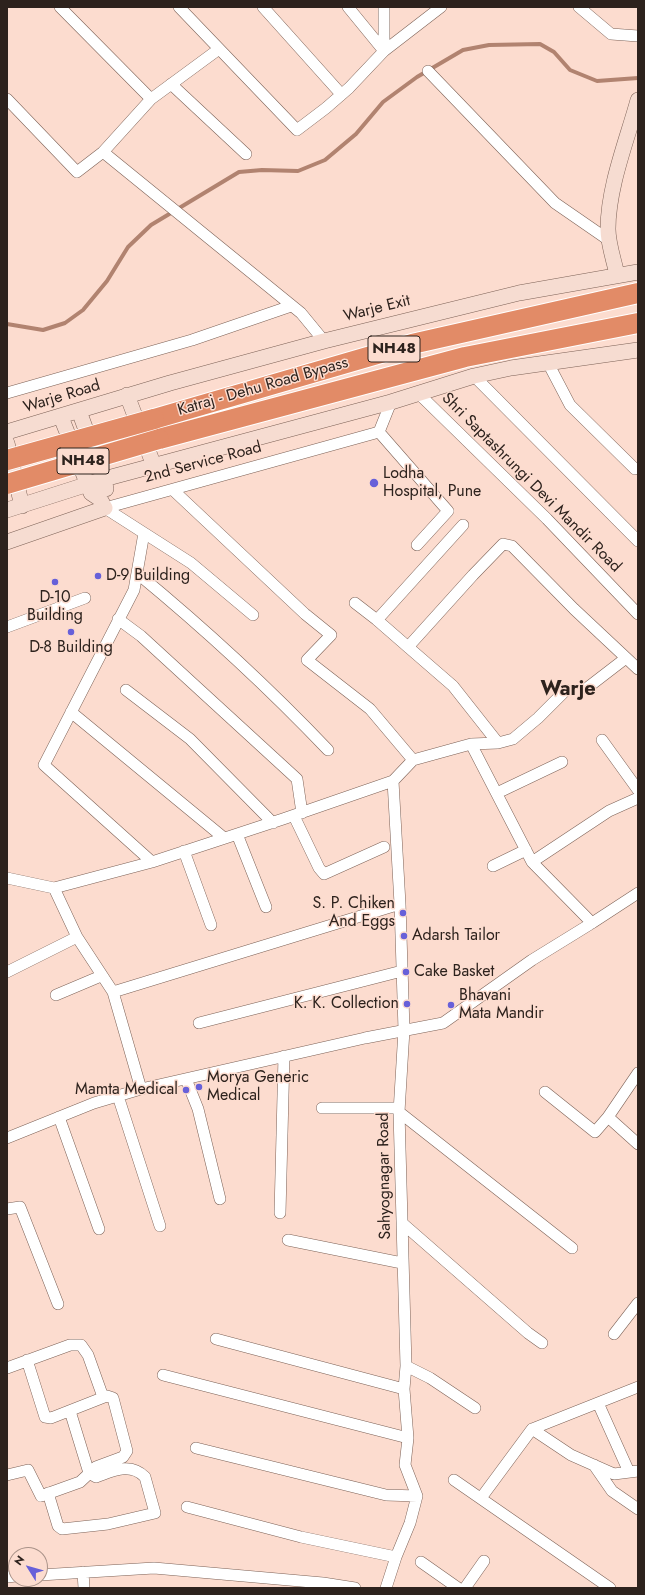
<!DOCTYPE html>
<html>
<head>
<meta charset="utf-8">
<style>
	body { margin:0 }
	#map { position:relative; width:645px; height:1595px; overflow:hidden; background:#fcdccf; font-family:Jost,sans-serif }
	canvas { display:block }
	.frame { position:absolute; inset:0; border:8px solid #2d221d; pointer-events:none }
	.north { position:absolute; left:8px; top:1547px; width:40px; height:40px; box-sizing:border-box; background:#fcdccf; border:1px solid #a99288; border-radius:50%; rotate:307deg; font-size:11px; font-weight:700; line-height:16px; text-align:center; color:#2d221d }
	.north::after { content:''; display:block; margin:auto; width:14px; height:18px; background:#6760d9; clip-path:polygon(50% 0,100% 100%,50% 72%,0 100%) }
</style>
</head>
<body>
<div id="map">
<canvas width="645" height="1595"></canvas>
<div class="frame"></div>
<div class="north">N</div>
</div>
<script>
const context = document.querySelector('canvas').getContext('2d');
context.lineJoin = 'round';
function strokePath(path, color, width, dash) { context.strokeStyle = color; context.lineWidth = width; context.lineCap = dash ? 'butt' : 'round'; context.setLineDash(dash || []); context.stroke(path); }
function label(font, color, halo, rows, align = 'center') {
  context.font = font + ' Jost,sans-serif'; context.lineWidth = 3; context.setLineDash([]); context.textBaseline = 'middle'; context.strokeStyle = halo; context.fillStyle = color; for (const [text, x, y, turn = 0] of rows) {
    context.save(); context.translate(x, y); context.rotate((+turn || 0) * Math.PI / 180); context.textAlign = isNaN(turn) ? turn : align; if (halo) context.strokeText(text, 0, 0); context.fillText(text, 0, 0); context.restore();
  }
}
strokePath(new Path2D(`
	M 7,324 L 43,330 L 65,323 L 83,310 L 107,281 L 128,247 L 151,225 L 239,172 L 262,170 L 298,171 L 325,160 L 356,134 L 383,102 L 417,77 L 463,50 L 489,45 L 540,44 L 554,52 L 570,70 L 597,81 L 638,78`), '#b18370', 4);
const street = new Path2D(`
	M 60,7 L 151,99
	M 179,7 L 297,130 L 326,108 L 349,88 L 384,51 L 441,7
	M 263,7 L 341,94
	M 348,7 L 384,51
	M 384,7 L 384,51
	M 579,7 L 611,34 L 638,36
	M 428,71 L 555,203 L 610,241
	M 171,84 L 246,154
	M 7,99 L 77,172 L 103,152 L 151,99 L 219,49
	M 103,152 L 301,313 L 324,341
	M 548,363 L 570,405 L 635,469
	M 474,376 L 638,541
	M 7,393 L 192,340 L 291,306
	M 418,393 L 547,519 L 638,614
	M 379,432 L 448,511 L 417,545
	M 173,490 L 305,614 L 331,635 L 307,660 L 370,709 L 413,760
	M 105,508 L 144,533 L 134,590 L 44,765 L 152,862
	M 105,508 L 379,432 L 391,402
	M 144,533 L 191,563 L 253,615
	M 137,573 C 205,629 268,687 328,750
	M 355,603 L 377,620
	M 118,619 L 141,636 L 297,779 L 302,813
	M 7,627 L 85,598
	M 408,647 L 377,620 L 463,525
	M 587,688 L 626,658
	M 126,690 L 190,739 L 273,823
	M 71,712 L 224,838
	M 602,740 L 638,790
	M 498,743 L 453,686 L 408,647 L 473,575 L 503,544 L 512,546 L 574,609 L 638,669
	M 471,744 L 532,862 L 609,811 L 638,798
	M 497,793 L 562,762
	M 294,816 L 319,868 L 324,874 L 384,847
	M 237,834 L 266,907
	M 184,851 L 211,925
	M 532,862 L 592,923
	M 493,866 L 526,850
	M 7,878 L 54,888
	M 7,972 L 77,937
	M 113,992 L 400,904
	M 56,995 L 101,976
	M 199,1023 L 402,971
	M 186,1079 L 198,1109 L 220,1199
	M 141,1089 L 113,992 L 77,937 L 54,888 L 152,862 L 283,819 L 393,781 L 413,760 L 471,744 L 498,743 L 513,739 L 538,718 L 566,690
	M 545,1092 L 595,1132 L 608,1117 L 638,1144
	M 118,1096 L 160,1226
	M 322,1108 L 399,1108
	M 399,1112 L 572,1248
	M 59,1117 L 99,1229
	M 608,1117 L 638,1073
	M 7,1138 L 94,1103 L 141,1089 L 365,1038 L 443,1023 L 532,960 L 592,923 L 638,893
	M 7,1209 L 20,1207 L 58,1304
	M 280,1213 L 284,1056
	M 402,1223 L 528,1333 L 542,1343
	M 288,1240 L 402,1263
	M 614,1334 L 638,1303
	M 216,1339 L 404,1389
	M 406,1366 L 430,1378 L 475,1408
	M 7,1368 L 70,1345 L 81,1345 L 88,1355 L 103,1397
	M 163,1375 L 408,1438
	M 598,1403 L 629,1472
	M 532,1429 L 571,1455 L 614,1474 L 638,1471
	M 196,1448 L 386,1495 L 417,1496
	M 594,1465 L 612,1491 L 638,1509
	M 7,1475 L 28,1470 L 41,1496 L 80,1482 L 96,1467 L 123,1457 L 127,1451 L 113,1398 L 107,1396 L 51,1418 L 45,1417 L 27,1360
	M 454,1480 L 610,1588
	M 48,1493 L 58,1526 L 62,1529 L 108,1524 L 155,1513 L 145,1477 C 130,1462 113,1471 96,1477 L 89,1473 L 70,1411
	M 481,1498 L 532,1429 L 638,1387
	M 187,1507 L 301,1537 L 396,1557
	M 421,1562 L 458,1588
	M 83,1572 L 84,1588
	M 40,1575 L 154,1568 L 323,1583 L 355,1588
	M 7,1577 L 16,1576
	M 386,1588 L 396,1557 L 410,1523 L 417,1496 L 405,1465 L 408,1438 L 404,1389 L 406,1366 L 399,1112 L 404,1030 L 400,904 L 393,781
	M 465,1588 L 484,1561`);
const secondary = new Path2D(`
	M 617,275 C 614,260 608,244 608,229 C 608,187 627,140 638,100
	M 127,395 L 154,466
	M 79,411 L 104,479 L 106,489
	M 7,432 L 170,383 L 324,341 L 519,293 L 638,272
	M 7,443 L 22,506
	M 7,510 L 104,479 L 391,402 L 474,376 L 511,368 L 638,350
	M 7,542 L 105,508 L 100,499 L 91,493 L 61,417`);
const highway = new Path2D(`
	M 154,419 L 412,344 L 638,293
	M 159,439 L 465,357 L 638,323`);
strokePath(street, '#7d6257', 12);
strokePath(secondary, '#7d6257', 16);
strokePath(highway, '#fff', 22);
strokePath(street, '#fff', 11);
strokePath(secondary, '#f6dcd1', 15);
strokePath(highway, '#e28b67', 20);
const highwayBridge = new Path2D(`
	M 7,460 L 154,419
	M 7,484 L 159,439`);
strokePath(highwayBridge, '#fff', 22, []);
strokePath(highwayBridge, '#e28b67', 20);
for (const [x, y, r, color] of [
	[374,483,5,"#6760d9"],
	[98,576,4,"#6760d9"],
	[55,582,4,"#6760d9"],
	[71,632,4,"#6760d9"],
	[403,913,4,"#6760d9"],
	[404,936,4,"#6760d9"],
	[406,972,4,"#6760d9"],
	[407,1004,4,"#6760d9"],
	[451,1005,4,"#6760d9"],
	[199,1087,4,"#6760d9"],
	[186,1090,4,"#6760d9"]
]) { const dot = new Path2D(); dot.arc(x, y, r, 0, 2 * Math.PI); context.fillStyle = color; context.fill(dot); strokePath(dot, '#fcdccf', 1.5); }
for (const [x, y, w] of [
	[394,349,52],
	[83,461,52]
]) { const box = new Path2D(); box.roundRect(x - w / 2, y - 13, w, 26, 3); context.fillStyle = '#fcdccf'; context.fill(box); strokePath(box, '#2d221d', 1); }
label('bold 15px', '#2d221d', null, [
	["NH48",394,349],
	["NH48",83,461]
]);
label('16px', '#2d221d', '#fcdccf', [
	["Warje Exit",377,309,-14],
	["Katraj - Dehu Road Bypass",263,387,-16],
	["Warje Road",62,397,-17],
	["2nd Service Road",203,463,-15],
	["Shri Saptashrungi Devi Mandir Road",531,483,45],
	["Sahyognagar Road",385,1176,-91]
]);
label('16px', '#2d221d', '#fcdccf', [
	["Lodha",383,474],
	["Hospital, Pune",383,492],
	["D-9 Building",106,576],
	["D-10",55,598,"center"],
	["Building",55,616,"center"],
	["D-8 Building",71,648,"center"],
	["S. P. Chiken",395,904,"right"],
	["And Eggs",395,922,"right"],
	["Adarsh Tailor",412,936],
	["Cake Basket",414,972],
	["Bhavani",459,996],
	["Mata Mandir",459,1014],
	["K. K. Collection",399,1004,"right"],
	["Morya Generic",207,1078],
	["Medical",207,1096],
	["Mamta Medical",178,1090,"right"]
], 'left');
label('bold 20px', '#2d221d', '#fcdccf', [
	["Warje",568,690]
]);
</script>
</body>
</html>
